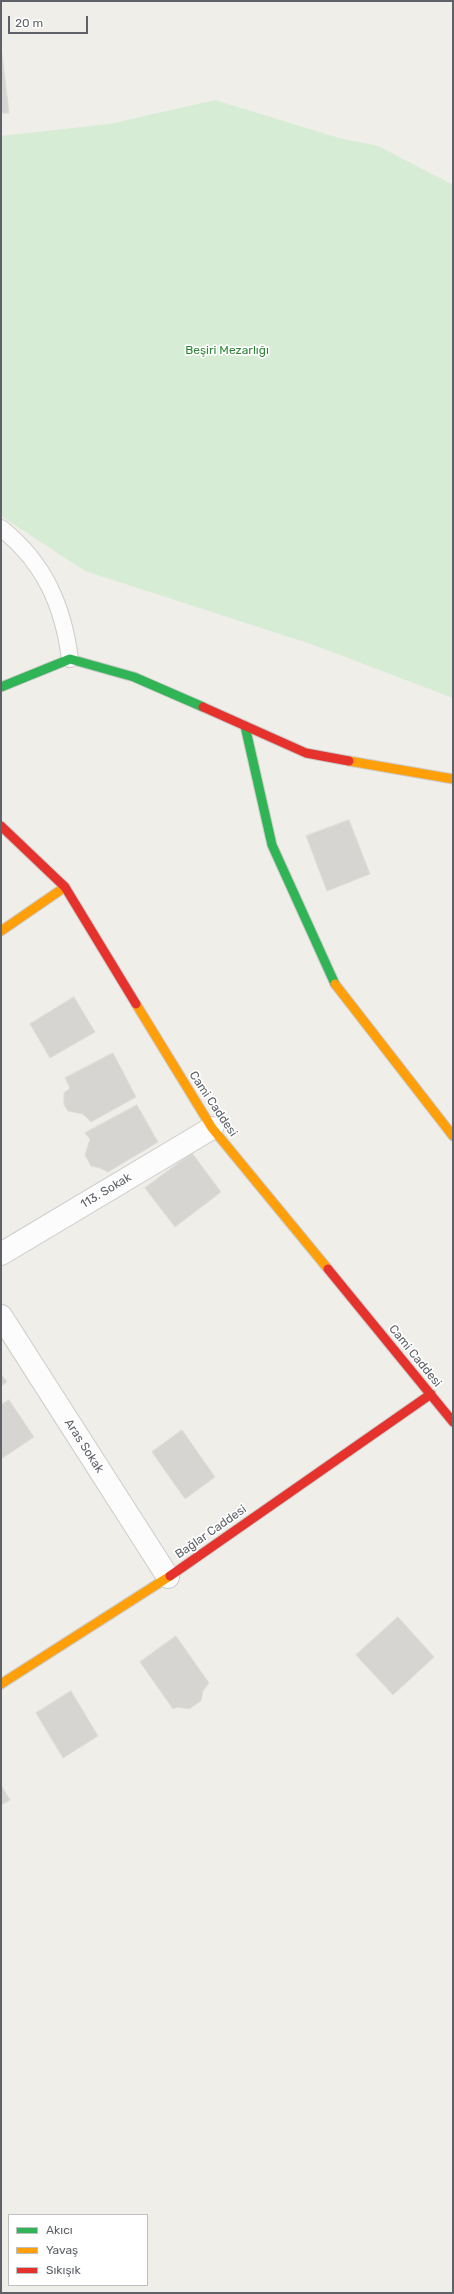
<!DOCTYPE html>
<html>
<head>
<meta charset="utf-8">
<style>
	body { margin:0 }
	#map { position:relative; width:454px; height:2294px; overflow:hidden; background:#efeee9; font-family:Rubik,sans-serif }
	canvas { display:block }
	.frame { position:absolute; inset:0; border:2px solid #5e6268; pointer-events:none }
	.legend { position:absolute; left:8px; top:2214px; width:140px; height:72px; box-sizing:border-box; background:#fff; border:1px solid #bfc0c3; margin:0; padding:5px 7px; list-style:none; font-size:12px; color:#5e6268 }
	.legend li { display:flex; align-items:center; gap:8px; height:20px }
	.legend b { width:20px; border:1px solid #bfc0c3 }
	.scale { position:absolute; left:8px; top:16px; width:80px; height:18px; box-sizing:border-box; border:2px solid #5e6268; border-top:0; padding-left:5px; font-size:12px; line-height:14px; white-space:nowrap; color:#5e6268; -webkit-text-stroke:3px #fff; paint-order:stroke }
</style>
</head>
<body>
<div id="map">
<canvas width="454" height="2294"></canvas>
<div class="frame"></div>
<ul class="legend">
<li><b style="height:5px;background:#30b455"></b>Akıcı</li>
<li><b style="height:5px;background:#ff9f0a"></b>Yavaş</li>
<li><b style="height:5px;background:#e5322d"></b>Sıkışık</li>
</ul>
<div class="scale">20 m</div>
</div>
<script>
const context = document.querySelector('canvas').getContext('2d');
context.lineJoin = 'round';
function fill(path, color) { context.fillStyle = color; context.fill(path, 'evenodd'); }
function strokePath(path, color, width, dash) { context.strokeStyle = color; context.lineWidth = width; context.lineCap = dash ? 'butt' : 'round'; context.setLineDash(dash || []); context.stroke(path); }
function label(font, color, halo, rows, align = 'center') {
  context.font = font + ' Rubik,sans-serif'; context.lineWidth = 3.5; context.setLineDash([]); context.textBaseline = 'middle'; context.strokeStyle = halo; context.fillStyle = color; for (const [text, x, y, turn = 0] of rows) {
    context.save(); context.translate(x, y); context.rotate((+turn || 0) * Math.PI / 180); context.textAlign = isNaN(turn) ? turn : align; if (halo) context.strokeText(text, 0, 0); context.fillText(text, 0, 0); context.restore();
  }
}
fill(new Path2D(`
	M 215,100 L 339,138 L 378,146 L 453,185 L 453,698 L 311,644 L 85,571 L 1,516 L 1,136 L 110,124 Z`), '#d6ecd5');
const building = new Path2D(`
	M 1,53 L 2,53 L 9,113 L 1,113 Z
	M 349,820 L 370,874 L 327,891 L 306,836 Z
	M 74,997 L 95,1032 L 50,1058 L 30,1024 Z
	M 113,1053 L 136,1097 L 91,1122 L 83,1114 L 68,1111 L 64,1105 L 64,1093 L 70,1088 L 65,1078 Z
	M 137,1105 L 158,1142 L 108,1172 L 100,1168 L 91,1166 L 85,1155 L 90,1139 L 85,1133 Z
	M 192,1153 L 221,1192 L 175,1227 L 145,1188 Z
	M 1,1374 L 7,1382 L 1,1386 Z
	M 9,1400 L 34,1437 L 1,1459 L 1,1405 Z
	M 182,1430 L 215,1477 L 185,1499 L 152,1452 Z
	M 398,1617 L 434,1657 L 393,1695 L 356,1655 Z
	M 176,1636 L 209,1683 L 203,1691 L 201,1701 L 189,1709 L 177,1707 L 173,1709 L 140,1662 Z
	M 71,1691 L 98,1736 L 63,1758 L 36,1713 Z
	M 1,1785 L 10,1800 L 1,1805 Z`);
fill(building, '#d6d5d2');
strokePath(building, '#deddd8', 1);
const lane = new Path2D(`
	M 1,528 C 44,562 63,605 70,659`);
const street = new Path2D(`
	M 1,1254 L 212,1128
	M 1,1316 L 168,1577`);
const fast = new Path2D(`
	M 1,687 L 70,659 L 134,677 L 203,707
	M 245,726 L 272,845 L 335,984`);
const slow = new Path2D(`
	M 349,761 L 453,779
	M 1,931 L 65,887
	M 335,984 L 453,1136
	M 136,1004 L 212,1128 L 328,1269
	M 1,1684 L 170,1576`);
const jam = new Path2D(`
	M 203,707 L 306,753 L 349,761
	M 1,826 L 65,887 L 136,1004
	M 328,1269 L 453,1422
	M 170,1576 L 431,1394`);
strokePath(lane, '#cccccb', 18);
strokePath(street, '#cccccb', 24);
strokePath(fast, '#cbcbca', 11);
strokePath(slow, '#cbcbca', 11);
strokePath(jam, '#cbcbca', 11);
strokePath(lane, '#fdfcfc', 16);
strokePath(street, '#fdfcfc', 22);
strokePath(fast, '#30b455', 9);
strokePath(slow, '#ff9f0a', 9);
strokePath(jam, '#e5322d', 9);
label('12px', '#308638', '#fff', [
	["Beşiri Mezarlığı",227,351]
]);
label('12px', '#5e6268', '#fff', [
	["Cami Caddesi",213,1104,56],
	["113. Sokak",106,1191,-31],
	["Cami Caddesi",415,1356,51],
	["Aras Sokak",84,1446,57],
	["Bağlar Caddesi",211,1532,-35]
]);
</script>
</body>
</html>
